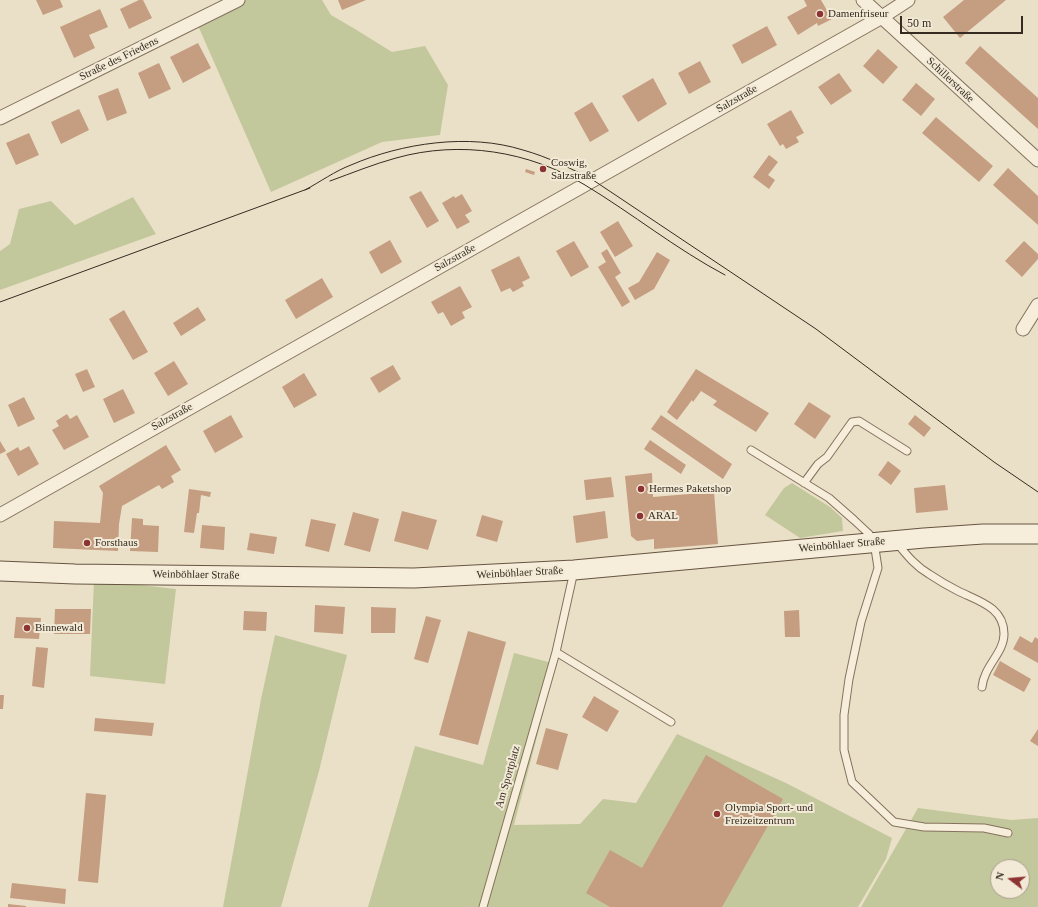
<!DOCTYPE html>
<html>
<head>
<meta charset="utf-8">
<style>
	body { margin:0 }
	#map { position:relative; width:1038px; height:907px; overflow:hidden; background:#eae0c7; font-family:Georgia,serif }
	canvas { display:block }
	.north { position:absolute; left:990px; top:859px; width:40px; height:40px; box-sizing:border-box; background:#f2ead6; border:1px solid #a79e8d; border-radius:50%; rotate:286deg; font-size:11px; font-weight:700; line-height:16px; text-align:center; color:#362b20 }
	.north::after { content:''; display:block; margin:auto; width:14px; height:18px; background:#8e3334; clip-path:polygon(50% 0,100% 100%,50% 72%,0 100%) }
	.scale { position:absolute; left:900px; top:16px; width:123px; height:18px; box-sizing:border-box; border:2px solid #362b20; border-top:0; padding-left:5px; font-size:12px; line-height:14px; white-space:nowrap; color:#362b20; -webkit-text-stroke:3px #f2ead6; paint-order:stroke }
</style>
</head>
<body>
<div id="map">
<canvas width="1038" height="907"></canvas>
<div class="north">N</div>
<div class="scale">50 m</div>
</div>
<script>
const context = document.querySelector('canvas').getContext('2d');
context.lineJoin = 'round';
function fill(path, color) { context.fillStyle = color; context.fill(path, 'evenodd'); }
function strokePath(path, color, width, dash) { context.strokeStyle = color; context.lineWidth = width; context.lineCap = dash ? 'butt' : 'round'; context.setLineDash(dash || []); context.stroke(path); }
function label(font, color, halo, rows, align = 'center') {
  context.font = font + ' Georgia,serif'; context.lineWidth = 4; context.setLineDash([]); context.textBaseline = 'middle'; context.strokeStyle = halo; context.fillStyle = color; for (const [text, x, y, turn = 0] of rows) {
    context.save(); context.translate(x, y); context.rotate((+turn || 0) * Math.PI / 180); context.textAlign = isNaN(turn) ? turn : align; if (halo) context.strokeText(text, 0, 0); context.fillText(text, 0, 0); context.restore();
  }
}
fill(new Path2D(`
	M 242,0 L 322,0 L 331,15 L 355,29 L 392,52 L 425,46 L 448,85 L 440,135 L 382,142 L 271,192 L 196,21 Z
	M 133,197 L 156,234 L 0,290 L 0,251 L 10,244 L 19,209 L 51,201 L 75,225 Z
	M 792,483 L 830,507 L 842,518 L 843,531 L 800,538 L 765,515 L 784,488 Z
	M 94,580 L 176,589 L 165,684 L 90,676 Z
	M 275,635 L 347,655 L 319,771 L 281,907 L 223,907 L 261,699 Z
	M 514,653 L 556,664 L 514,825 L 580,824 L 603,799 L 636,803 L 677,734 L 786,783 L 892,838 L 886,859 L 858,907 L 368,907 L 415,746 L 483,765 Z
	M 918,808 L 1011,820 L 1038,818 L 1038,907 L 861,907 ZM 998,867 L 1022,867 L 1022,891 L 998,891 Z`), '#c3c89c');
fill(new Path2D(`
	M 36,0 L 60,0 L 63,7 L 43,15 Z
	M 139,0 L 143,0 L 152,18 L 129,29 L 120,9 Z
	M 338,0 L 366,0 L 342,10 Z
	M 804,0 L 821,0 L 832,19 L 818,26 L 817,23 L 798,35 L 787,17 L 807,6 Z
	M 964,0 L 1006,0 L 960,38 L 943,17 Z
	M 100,9 L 108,27 L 89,35 L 95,48 L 74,58 L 60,27 Z
	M 767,26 L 777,45 L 742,64 L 732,45 Z
	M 198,43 L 211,68 L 183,83 L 170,57 Z
	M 980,46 L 1038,98 L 1038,129 L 965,63 Z
	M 878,49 L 898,67 L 883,84 L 863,66 Z
	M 700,61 L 711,82 L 689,94 L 678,73 Z
	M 159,63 L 171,89 L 149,99 L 138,73 Z
	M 839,73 L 852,91 L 831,105 L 818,87 Z
	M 653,78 L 667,104 L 638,122 L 622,96 Z
	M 916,83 L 935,99 L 921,116 L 902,100 Z
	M 118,88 L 127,113 L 107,121 L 98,96 Z
	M 592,102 L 609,131 L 590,142 L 574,113 Z
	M 79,109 L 89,130 L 61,144 L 51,122 Z
	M 791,110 L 804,133 L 796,137 L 799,142 L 786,149 L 783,144 L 780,146 L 767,124 Z
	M 936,117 L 993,166 L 979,182 L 922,133 Z
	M 29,133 L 39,155 L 16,165 L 6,143 Z
	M 769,155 L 778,162 L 768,175 L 775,180 L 769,189 L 753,177 Z
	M 1008,168 L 1038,196 L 1038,225 L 993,185 Z
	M 526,169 L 535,172 L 534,175 L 525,172 Z
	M 421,191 L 439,221 L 427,228 L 409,197 Z
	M 462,194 L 472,211 L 465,215 L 470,222 L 457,229 L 442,203 L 454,196 L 455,198 Z
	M 618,221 L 633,246 L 615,257 L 600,232 Z
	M 390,240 L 402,262 L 381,274 L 369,252 Z
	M 574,241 L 589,267 L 571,277 L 556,251 Z
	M 1024,241 L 1038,254 L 1038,259 L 1022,277 L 1005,261 Z
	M 607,249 L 621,273 L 615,277 L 630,302 L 622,307 L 598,267 L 606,262 L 601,253 Z
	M 657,252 L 670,260 L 654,289 L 635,300 L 628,288 L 639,282 Z
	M 519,256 L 530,278 L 522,282 L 524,286 L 513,292 L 510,288 L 501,292 L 491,270 Z
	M 322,278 L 333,297 L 296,319 L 285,300 Z
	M 460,286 L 472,307 L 462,312 L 465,318 L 451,326 L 443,312 L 438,314 L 431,302 Z
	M 198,307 L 206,320 L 181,336 L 173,323 Z
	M 124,310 L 148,352 L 133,360 L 109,319 Z
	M 174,361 L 188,384 L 168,396 L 154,373 Z
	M 393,365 L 401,379 L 379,393 L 370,378 Z
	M 87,369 L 95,387 L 83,392 L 75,374 Z
	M 696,369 L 769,413 L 756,432 L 713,405 L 717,401 L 701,391 L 693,402 L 692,400 L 677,420 L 667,412 Z
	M 304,373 L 317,395 L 294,408 L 282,387 Z
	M 123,389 L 135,413 L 114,423 L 103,399 Z
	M 24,397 L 35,419 L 18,427 L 8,405 Z
	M 809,402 L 831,416 L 815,439 L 794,424 Z
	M 67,414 L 70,419 L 77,415 L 89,437 L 64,450 L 52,430 L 59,426 L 56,421 Z
	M 231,415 L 243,437 L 215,453 L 203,431 Z
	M 661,415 L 732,464 L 723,479 L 651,429 Z
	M 915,415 L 931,428 L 924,437 L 908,424 Z
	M 650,440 L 686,465 L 681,474 L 644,449 Z
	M 0,441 L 6,451 L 0,454 Z
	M 166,445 L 181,470 L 171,476 L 174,482 L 162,489 L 159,485 L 122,506 L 119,524 L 118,551 L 53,548 L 54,521 L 100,523 L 103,493 L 99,486 Z
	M 29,446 L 39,464 L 18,476 L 6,454 L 18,447 L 20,451 Z
	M 888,461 L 901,471 L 891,485 L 878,475 Z
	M 652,473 L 653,497 L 714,492 L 718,544 L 654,549 L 654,539 L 637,541 L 631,536 L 625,476 Z
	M 611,477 L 614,497 L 586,500 L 584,480 Z
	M 945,485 L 948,510 L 916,513 L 914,488 Z
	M 189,489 L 211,492 L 210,497 L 201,495 L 199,513 L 197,513 L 194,533 L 184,532 Z
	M 402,511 L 437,520 L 428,550 L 394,541 Z
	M 605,511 L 608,538 L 576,543 L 573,516 Z
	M 353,512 L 379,519 L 370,552 L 344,545 Z
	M 482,515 L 503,521 L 497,542 L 476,536 Z
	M 132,518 L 143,519 L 143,525 L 159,526 L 158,552 L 130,551 Z
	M 311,519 L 336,524 L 329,552 L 305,546 Z
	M 202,525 L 225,527 L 224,550 L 200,548 Z
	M 250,533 L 277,537 L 274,554 L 247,550 Z
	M 315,605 L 345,607 L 343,634 L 314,632 Z
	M 371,607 L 396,608 L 395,633 L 371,633 Z
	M 55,609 L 91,609 L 90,634 L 54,634 Z
	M 799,610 L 800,637 L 785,637 L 784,611 Z
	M 244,611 L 267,612 L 266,631 L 243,630 Z
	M 426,616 L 441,620 L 428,663 L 414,659 Z
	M 16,617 L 41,618 L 39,639 L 14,638 Z
	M 468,631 L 506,642 L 478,745 L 439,735 Z
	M 1020,636 L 1032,643 L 1035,637 L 1038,639 L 1038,663 L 1013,649 Z
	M 36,647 L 48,648 L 44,688 L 32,686 Z
	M 1000,661 L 1031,679 L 1024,692 L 993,675 Z
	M 0,695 L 4,695 L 3,709 L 0,709 Z
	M 594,696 L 619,711 L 607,732 L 582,717 Z
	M 95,718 L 154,723 L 152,736 L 94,731 Z
	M 546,728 L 568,734 L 558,770 L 536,764 Z
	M 1038,729 L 1038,746 L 1030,741 Z
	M 706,755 L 783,799 L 722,907 L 610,907 L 586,893 L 610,850 L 642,868 Z
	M 86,793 L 106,795 L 98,883 L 78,881 Z
	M 12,883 L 66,889 L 65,904 L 10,898 Z
	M 8,904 L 26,906 L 26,907 L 8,907 Z`), '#c59d80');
const service = new Path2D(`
	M 751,450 L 829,498 L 854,520 L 869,534 L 874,542 L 878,568 L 861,622 L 849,679 L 844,715 L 844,750 L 852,782 L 894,822 L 924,827 L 984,828 L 1008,833
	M 804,483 L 818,464 L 827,457 L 852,422 L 859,421 L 907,451
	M 896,542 C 906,554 915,566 929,574 C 938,580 948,586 958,591 C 978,601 1004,607 1004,634 C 1004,653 984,666 982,687
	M 574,571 L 556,652 L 671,722
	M 483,907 L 556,652`);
const minor = new Path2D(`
	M 863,0 L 1038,160
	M 0,118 L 238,0
	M 1023,329 L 1038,305
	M 0,515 L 882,17 L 908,0`);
const secondary = new Path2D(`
	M 0,571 L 75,574 L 414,578 L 574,570 L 924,538 L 983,534 L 1038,534`);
strokePath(service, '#84725e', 9);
strokePath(minor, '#84725e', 15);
strokePath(secondary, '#665441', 21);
strokePath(service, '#f6edda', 7);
strokePath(minor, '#f6edda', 13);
strokePath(secondary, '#f6edda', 19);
strokePath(new Path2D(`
	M 330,181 C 352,173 374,164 396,158 C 460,140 529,151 585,185 C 633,214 676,249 725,275
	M 305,190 C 320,182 335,171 351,165 C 402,143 469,133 523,150 C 548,157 570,168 593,180 L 816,329 L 994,462 L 1038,492
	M 0,302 L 310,188`), '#362b20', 1);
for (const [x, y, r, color] of [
	[820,14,4,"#8e3334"],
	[543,169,4,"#8e3334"],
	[641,489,4,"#8e3334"],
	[640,516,4,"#8e3334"],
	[87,543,4,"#8e3334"],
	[27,628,4,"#8e3334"],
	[717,814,4,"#8e3334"]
]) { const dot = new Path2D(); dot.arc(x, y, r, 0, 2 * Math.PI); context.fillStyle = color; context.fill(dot); strokePath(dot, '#f2ead6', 1.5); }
label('11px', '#362b20', '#f2ead6', [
	["Damenfriseur",828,14],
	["Coswig,",551,163],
	["Salzstraße",551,176],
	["Hermes Paketshop",649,489],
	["ARAL",648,516],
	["Forsthaus",95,543],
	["Binnewald",35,628],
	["Olympia Sport- und",725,808],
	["Freizeitzentrum",725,821]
], 'left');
label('11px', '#362b20', '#f2ead6', [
	["Straße des Friedens",119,59,-26],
	["Schillerstraße",950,80,43],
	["Salzstraße",737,99,-30],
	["Salzstraße",455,258,-29],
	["Salzstraße",172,417,-29],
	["Weinböhlaer Straße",842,545,-5],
	["Weinböhlaer Straße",520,573,-3],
	["Weinböhlaer Straße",196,575,1],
	["Am Sportplatz",508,777,-74]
]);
</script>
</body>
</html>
